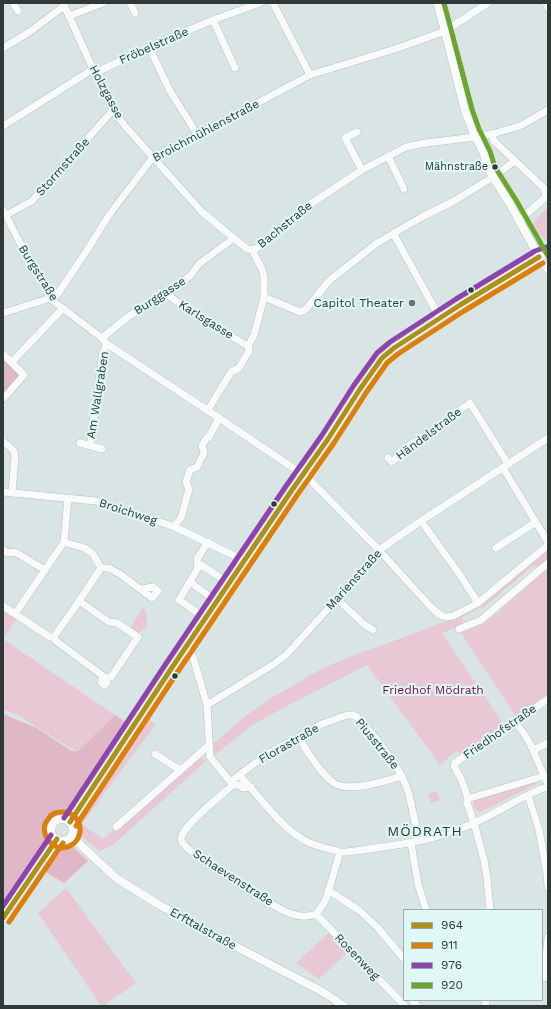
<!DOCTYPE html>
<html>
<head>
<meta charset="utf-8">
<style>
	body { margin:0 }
	#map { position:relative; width:551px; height:1009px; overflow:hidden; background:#d9e5e4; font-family:"Work Sans",sans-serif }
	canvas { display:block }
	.frame { position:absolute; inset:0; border:4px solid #2f3937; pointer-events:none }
	.legend { position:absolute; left:403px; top:909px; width:140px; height:92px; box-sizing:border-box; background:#e0f8f5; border:1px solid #99aca9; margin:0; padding:5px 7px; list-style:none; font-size:12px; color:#2f3937 }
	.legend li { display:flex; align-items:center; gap:8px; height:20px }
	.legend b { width:20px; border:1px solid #99aca9 }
</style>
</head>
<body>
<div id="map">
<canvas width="551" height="1009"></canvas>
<div class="frame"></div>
<ul class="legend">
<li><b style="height:5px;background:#ac911a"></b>964</li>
<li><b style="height:5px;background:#dd7f0b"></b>911</li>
<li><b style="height:5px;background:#8e44ad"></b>976</li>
<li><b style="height:5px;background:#6ba52e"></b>920</li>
</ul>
</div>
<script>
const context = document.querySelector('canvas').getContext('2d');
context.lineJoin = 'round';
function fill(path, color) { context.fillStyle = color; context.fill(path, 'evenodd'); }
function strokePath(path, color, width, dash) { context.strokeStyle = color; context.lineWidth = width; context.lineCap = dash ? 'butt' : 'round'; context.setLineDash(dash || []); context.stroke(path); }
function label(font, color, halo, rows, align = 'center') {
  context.font = font + ' "Work Sans",sans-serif'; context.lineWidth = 4; context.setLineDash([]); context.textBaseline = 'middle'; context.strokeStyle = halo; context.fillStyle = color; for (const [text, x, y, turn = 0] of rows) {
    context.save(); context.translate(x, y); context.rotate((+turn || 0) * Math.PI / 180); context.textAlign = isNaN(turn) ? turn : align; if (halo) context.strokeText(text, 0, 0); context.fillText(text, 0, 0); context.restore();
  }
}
fill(new Path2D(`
	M 548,208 L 548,241 L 541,236 L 533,224 C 536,217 542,213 548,208 Z
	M 548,548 L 548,561 L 539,566 L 533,566 L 483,608 L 481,607 L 462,617 L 463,621 L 462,625 L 442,633 L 505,726 L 462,755 L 456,751 L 440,765 L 367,665 L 285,707 L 251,726 L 215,755 L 212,745 L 244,717 L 273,697 L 325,667 L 362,652 L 380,646 L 452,619 L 481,605 L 502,588 Z
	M 548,568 L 548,694 L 517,718 L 461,633 L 481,625 L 493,616 Z
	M 3,607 L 18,617 L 3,639 L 115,715 L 77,752 L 16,714 L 3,710 Z
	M 143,608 L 146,611 L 147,626 L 139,633 L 130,628 Z
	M 147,719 L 156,724 L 82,824 L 103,839 L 199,756 L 206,761 L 113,845 L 99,851 L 80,835 L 79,833 L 79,821 Z
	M 536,781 L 536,784 L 481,812 C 475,812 472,805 474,800 Z
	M 437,791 L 440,800 L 431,803 L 428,794 Z
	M 66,888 L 136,983 L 103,1006 L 101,1006 L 38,913 Z
	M 330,932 L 349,951 L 319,979 L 296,963 Z`), '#e8c8d5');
fill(new Path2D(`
	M 3,359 L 23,379 L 3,401 Z
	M 3,714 L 37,728 L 70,750 L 77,752 L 115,715 L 130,725 L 92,777 L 68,816 L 54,817 L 46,826 L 46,842 L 3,908 Z
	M 66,846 L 72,846 L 88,861 L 64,883 L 44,871 L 62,848 Z`), '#dfb7c7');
const minor = new Path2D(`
	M 13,3 L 18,11
	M 63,3 L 69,16 L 93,69 L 113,110 L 125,126 L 202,212 L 247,249 L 254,250
	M 130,3 L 135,13
	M 273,3 L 310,75
	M 546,3 L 548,8
	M 69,16 L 103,3
	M 213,20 L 235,68
	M 149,47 L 170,91 L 197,134
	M 3,48 L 31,31 L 64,6
	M 95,73 L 149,47 L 213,20 L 260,3
	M 3,126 L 93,69
	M 357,132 L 345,138 L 362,170
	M 492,134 L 494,141 L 544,188 L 546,197
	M 388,156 L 404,189
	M 3,210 L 19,241 L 49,291 L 53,301 L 102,338 L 107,344 L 219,418 L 308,478 L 379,550 L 418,593 L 432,608 L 440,615 L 446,617 L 453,616 L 478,603 L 548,545
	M 6,215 L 32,201 L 113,110
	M 520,221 L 524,216 L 546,197
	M 393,233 L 440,318
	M 548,254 L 539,257 L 548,270
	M 165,293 L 203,320 L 248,346
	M 264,297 L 300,312 L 306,309 L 330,280 L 377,243 L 422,217 L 454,201 L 493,177 L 515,161
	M 3,313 L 51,298 L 57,295 L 84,255 L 109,215 L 153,157 L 237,114 L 310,75 L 398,48 L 445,31 L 488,3
	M 102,338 L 129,316 L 155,301 L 190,276 L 199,264 L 234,238
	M 3,354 L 24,375 L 3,399
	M 12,362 L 63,308
	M 208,410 L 231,372 L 239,368 L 249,351 L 248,346 L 254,335 L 264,297 L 264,277 L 262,269 L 254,254 L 254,250 L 270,238 L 306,207 L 362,170 L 406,147 L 426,143 L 475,137 L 492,134 L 520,126 L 548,110
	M 3,441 L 14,451 L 15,457 L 12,493
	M 80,443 L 102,449
	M 90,446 L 103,352 L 107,344
	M 388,458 L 392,462 L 411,444 L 423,438 L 450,419 L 453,415 L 470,403 L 508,464
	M 503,468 L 548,542
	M 3,492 L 96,501 L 175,527 L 245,561
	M 421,521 L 458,572 L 478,603
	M 175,527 L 177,522 L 181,518 L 189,489 L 186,482 L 190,470 L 197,467 L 204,453 L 202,445 L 206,439 L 209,437 L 219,418
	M 496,548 L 536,522
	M 3,550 L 8,553 L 15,552 L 45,570
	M 198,563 L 221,578
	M 101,568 L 109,568 L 120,574 L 152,598 L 158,591 L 153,587 L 142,589
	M 190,582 L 209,596
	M 337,599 L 365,625 L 373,630
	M 3,606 L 15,614
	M 198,613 L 179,600 L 198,568 L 197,559 L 208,542
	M 459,629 L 481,620 L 548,563
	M 54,637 L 56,641 L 106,678 L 111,677 L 138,637 L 117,623 L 109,622 L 79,601 L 101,568 L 93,554 L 84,548 L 64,542
	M 54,637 L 50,637 L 15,614 L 64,542 L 68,498
	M 54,637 L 79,601
	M 185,649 L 193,657 L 207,705 L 210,757 L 233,785 L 239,785 L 243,788 L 251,787
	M 106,678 L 107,683 L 104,685 L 101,682 L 102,679 Z
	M 207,705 L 274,664 L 286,655 L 337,599 L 379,550 L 421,521 L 548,438
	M 515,722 L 527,738 L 533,750 L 544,776
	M 298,737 C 307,751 320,773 334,783 C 348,793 386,781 402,776
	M 533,750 L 548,743
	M 155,754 L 180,770
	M 239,775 C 261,797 281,830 310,843 C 320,847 330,849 340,852
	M 230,782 L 267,754 L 298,737 L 322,724 L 347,715 L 353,715 L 357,717 L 376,738 L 391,759 L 402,776 L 409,794 L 419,841
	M 233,785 C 223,794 180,827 181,840 C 182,843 184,845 186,847 C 198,858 213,866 226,875 C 241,885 255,894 270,903 C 277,907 284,912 292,914 C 300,917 308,917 316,914
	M 528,795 L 539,830 L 547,874 L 548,887
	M 467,799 L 544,776 L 548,784
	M 116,827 L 209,745
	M 411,843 L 418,884 L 426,910
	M 328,890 L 360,911 L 378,928 L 404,959
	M 490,910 L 487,878 L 484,860 L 474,823 L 467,803 L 467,795 L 461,779 L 454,766 L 455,763 L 548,699
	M 316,914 L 323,905 L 327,896 L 340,852 L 347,852 C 391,846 433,842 474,823 C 490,816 505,807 520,799 C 529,795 538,789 548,787
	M 316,914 L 405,1006
	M 544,978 L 548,937
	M 412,1000 L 417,1006
	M 485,1006 L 486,1000`);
const major = new Path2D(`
	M51 830a11 11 0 1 1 22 0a11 11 0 1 1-22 0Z
	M 70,822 L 171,669 L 292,490 L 328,439 L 360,389 L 382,358 L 394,348 L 460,305 L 539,257 L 510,204 L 493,177 L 489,170 L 484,154 L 473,132 L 465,111 L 445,31 L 437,3
	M 71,836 L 116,878 L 156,903 L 210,933 L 323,992 L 344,1006
	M 3,918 L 57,839`);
strokePath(minor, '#b7c1c0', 8);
strokePath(major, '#b7c1c0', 9);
strokePath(minor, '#f9fbfb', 7);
strokePath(major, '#f9fbfb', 8);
strokePath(new Path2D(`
	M 70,822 L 171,669 L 292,490 L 328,439 L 360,389 L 382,358 L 394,348 L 460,305 L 539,257
	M 3,918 L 57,839`), '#ac911a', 5);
strokePath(new Path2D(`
	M 76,826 L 177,673 L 298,494 L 334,443 L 366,393 L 387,363 L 398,354 L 464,311 L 543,263
	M 57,847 C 46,842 40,829 48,819 C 51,814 56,812 61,812 C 86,811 87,847 61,848
	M 9,922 L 63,843`), '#dd7f0b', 5);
strokePath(new Path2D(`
	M 64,818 L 165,665 L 286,486 L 322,435 L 354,385 L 377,353 L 390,342 L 456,299 L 535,251 L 546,247
	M 3,906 L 51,835`), '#8e44ad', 5);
strokePath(new Path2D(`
	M 444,3 L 472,109 L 479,129 L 490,151 L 495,167 L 516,200 L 548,256`), '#6ba52e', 5);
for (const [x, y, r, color] of [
	[495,167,3.5,"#2f3937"],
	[471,290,3.5,"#2f3937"],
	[412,303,4,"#6a7574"],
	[274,504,3.5,"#2f3937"],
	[175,676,3.5,"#2f3937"]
]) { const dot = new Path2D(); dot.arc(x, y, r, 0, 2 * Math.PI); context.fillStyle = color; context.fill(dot); strokePath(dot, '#e0f8f5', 1.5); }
label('11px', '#2f3937', '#e0f8f5', [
	["Mähnstraße",488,167]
], 'right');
label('12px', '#2f3937', '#e0f8f5', [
	["Fröbelstraße",154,46,-24],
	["Holzgasse",106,92,62],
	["Broichmühlenstraße",206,131,-28],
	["Stormstraße",63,167,-48],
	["Bachstraße",285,225,-39],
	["Burgstraße",38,273,58],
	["Burggasse",160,296,-33],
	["Karlsgasse",206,320,32],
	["Am Wallgraben",98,395,-81],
	["Händelstraße",429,434,-37],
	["Broichweg",128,512,18],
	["Marienstraße",354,580,-48],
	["Friedhofstraße",500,732,-35],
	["Florastraße",289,744,-30],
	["Piusstraße",377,744,51],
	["Schaevenstraße",233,878,33],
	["Erfttalstraße",203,929,29],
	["Rosenweg",357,957,46]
]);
label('12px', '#2f3937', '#e0f8f5', [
	["Capitol Theater",404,303]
], 'right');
label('12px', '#720f41', '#e0f8f5', [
	["Friedhof Mödrath",433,690]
]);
context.letterSpacing = '1px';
label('14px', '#2f3937', '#e0f8f5', [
	["MÖDRATH",425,832]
]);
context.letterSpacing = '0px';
</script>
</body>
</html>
